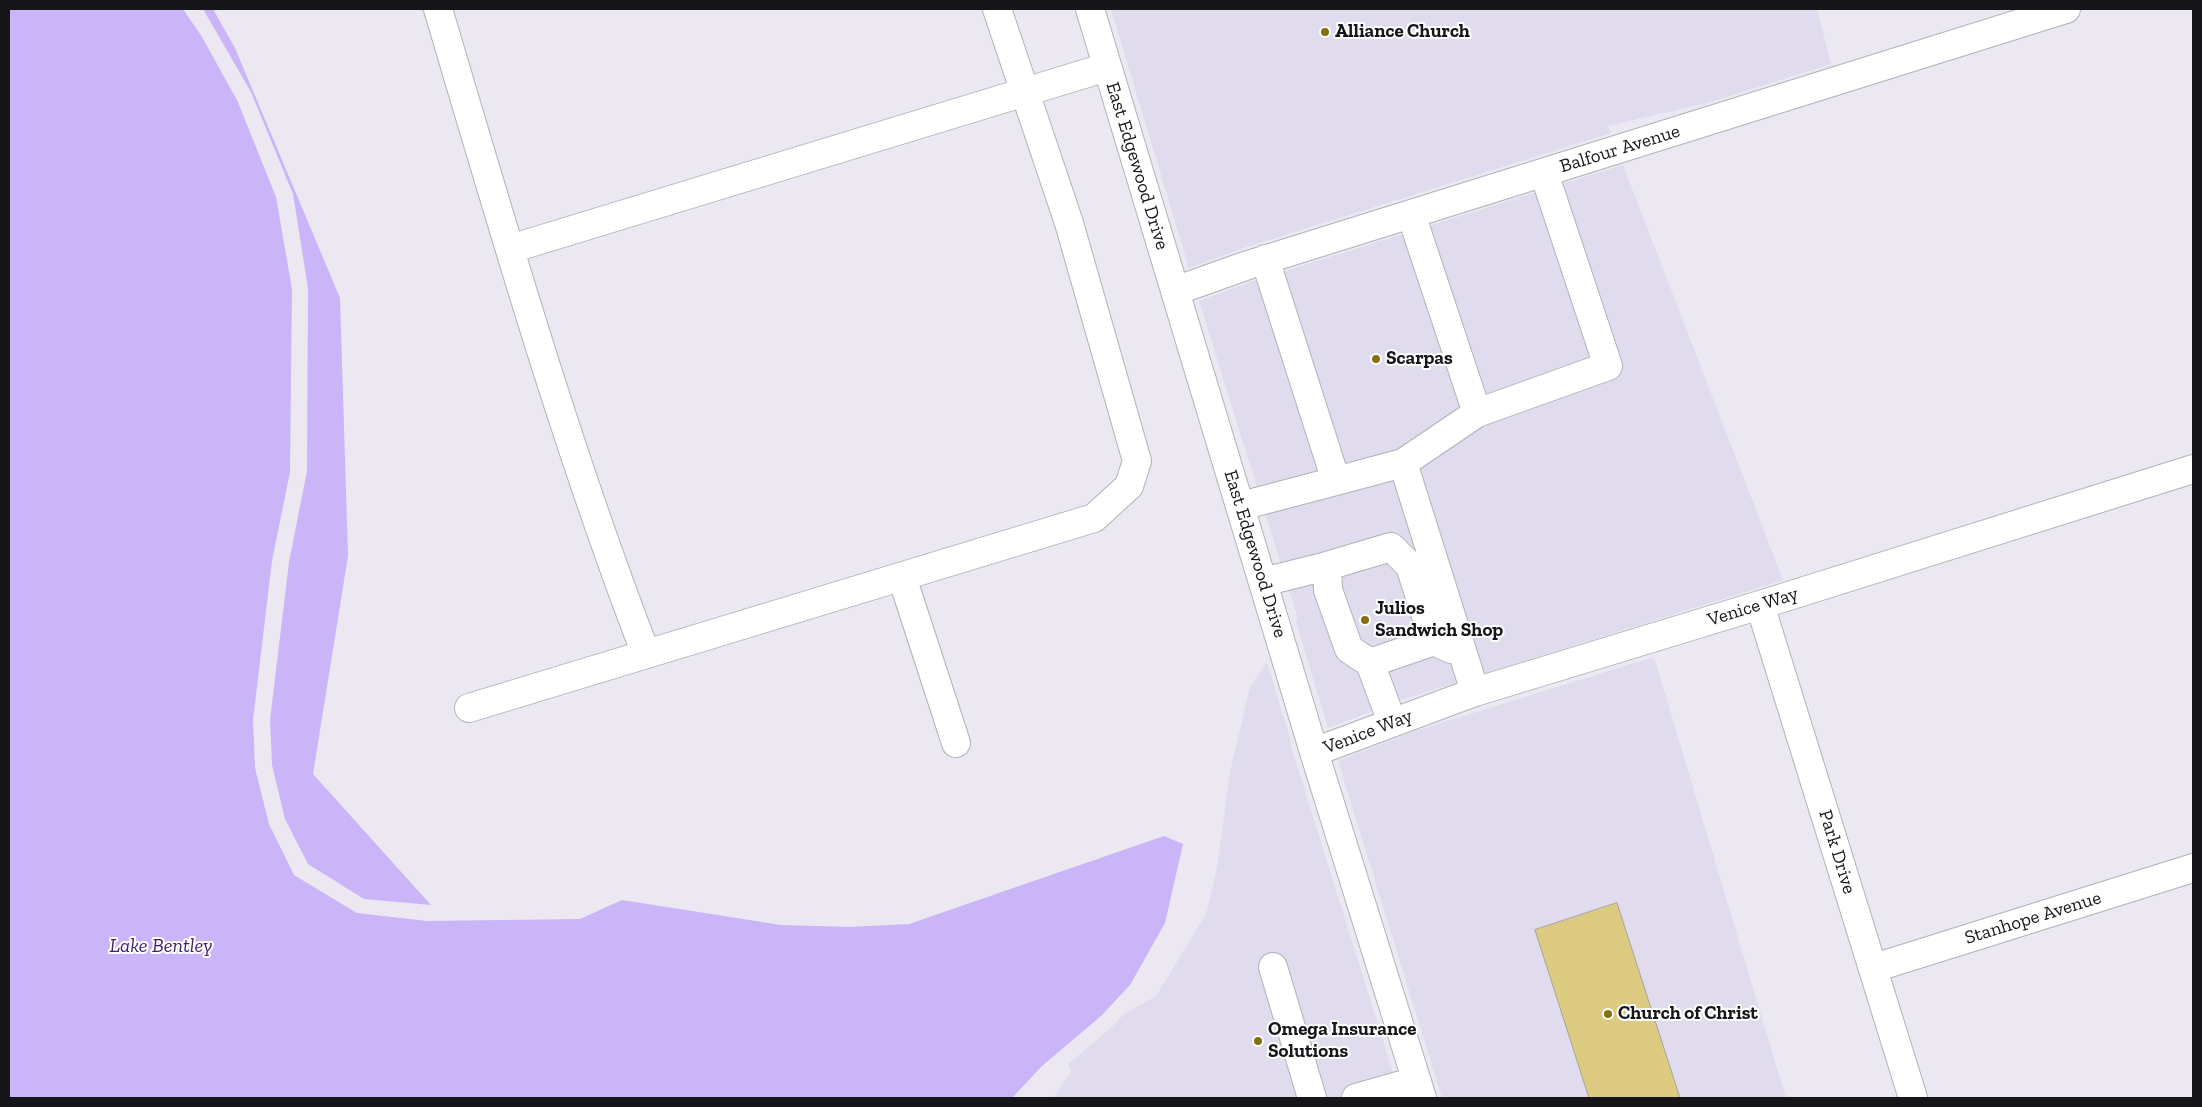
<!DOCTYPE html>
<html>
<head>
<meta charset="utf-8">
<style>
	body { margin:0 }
	#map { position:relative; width:2202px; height:1107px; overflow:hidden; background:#ebe8f2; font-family:"Zilla Slab",serif }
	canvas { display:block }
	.frame { position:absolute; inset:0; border:10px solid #161519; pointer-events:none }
</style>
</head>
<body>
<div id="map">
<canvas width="2202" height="1107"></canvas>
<div class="frame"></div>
</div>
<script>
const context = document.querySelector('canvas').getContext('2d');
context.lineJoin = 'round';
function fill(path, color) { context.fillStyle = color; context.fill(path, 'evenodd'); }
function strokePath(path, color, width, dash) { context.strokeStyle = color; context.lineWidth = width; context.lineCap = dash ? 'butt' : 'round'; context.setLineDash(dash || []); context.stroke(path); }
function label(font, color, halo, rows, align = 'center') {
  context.font = font + ' "Zilla Slab",serif'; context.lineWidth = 4; context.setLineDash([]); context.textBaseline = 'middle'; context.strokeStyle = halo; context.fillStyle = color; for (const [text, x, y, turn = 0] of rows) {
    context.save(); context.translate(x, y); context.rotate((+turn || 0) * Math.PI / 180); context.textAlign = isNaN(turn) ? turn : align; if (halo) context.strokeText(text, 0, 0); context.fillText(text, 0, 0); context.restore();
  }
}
fill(new Path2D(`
	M 1111,9 L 1817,9 L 1831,64 L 1710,102 L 1608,126 L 1611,133 L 1243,248 L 1189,268 Z
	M 1623,165 L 1783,580 L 1404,699 L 1328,728 L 1296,622 L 1298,619 L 1199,301 L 1253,281 Z
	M 1654,657 L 1786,1098 L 1442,1098 L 1338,761 L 1415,731 Z
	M 1267,662 L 1291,742 L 1290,743 L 1401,1098 L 1053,1098 L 1071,1072 L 1068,1064 L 1112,1027 L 1124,1014 L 1156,996 L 1206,914 L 1217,868 L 1230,772 L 1250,687 Z`), '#e0dced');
fill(new Path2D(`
	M 9,9 L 183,9 L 202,37 L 237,100 L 276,197 L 292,289 L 290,472 L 272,561 L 253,720 L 255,768 L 269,824 L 294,875 L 357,913 L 427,921 L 580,919 L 622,900 L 781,925 L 849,927 L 909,924 L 1164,836 L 1183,844 L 1165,923 L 1130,985 L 1101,1016 L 1042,1066 L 1012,1098 L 9,1098 Z
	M 203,9 L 213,9 L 235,48 L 340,298 L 348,556 L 313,774 L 431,905 L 364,899 L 308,864 L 285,819 L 272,765 L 270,720 L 289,562 L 307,471 L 308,288 L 293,194 L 251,92 Z`), '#c9b5f8');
const building = new Path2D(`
	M 1617,903 L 1680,1098 L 1589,1098 L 1535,930 Z`);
fill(building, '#ddcb81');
strokePath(building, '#a5a399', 1);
const minor = new Path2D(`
	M 438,9 C 502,224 565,444 646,654
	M 1090,9 L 1314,752 L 1422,1098
	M 1411,214 L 1477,413 L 1403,463 L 1475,692
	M 510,249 L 1107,67
	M 1265,259 L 1336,481 L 1403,463
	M 1175,291 L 1248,265 L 2066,9
	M 1477,413 L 1608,366 L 1544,173
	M 1241,506 L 1336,481
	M 902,577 L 956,743
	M 1263,582 L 1327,566
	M 1760,605 L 1913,1098
	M 1370,663 L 1434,641 L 1451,649
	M 469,708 L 1094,518 L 1129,486 L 1137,461 L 1069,223 L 997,9
	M 1392,722 L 1370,663 L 1349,649 L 1328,590 L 1327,566 L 1391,547 L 1410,566 L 1434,641
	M 1314,752 L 1475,692 L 1760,605 L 2193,469
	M 1273,967 L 1312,1098
	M 1874,968 L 2193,868
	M 1356,1098 L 1416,1081`);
strokePath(minor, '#b2b0b9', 30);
strokePath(minor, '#fff', 28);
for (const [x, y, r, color] of [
	[1325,32,5,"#857010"],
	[1376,359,5,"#857010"],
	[1365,620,5,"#857010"],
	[1608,1014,5,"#857010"],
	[1258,1041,5,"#857010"]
]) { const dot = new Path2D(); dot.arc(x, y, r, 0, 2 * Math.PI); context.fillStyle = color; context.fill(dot); strokePath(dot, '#fff', 2); }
label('bold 19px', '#161519', '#fff', [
	["Alliance Church",1335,32],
	["Scarpas",1386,359],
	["Julios",1375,609],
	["Sandwich Shop",1375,631],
	["Church of Christ",1618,1014],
	["Omega Insurance",1268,1030],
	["Solutions",1268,1052]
], 'left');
label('19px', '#161519', '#fff', [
	["Balfour Avenue",1620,149,-17],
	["East Edgewood Drive",1137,166,73],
	["East Edgewood Drive",1255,554,73],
	["Venice Way",1753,607,-17],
	["Venice Way",1368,732,-21],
	["Park Drive",1837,852,73],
	["Stanhope Avenue",2033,918,-17]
]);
label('italic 20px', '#3f206d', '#fff', [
	["Lake Bentley",161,946]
]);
</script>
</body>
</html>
